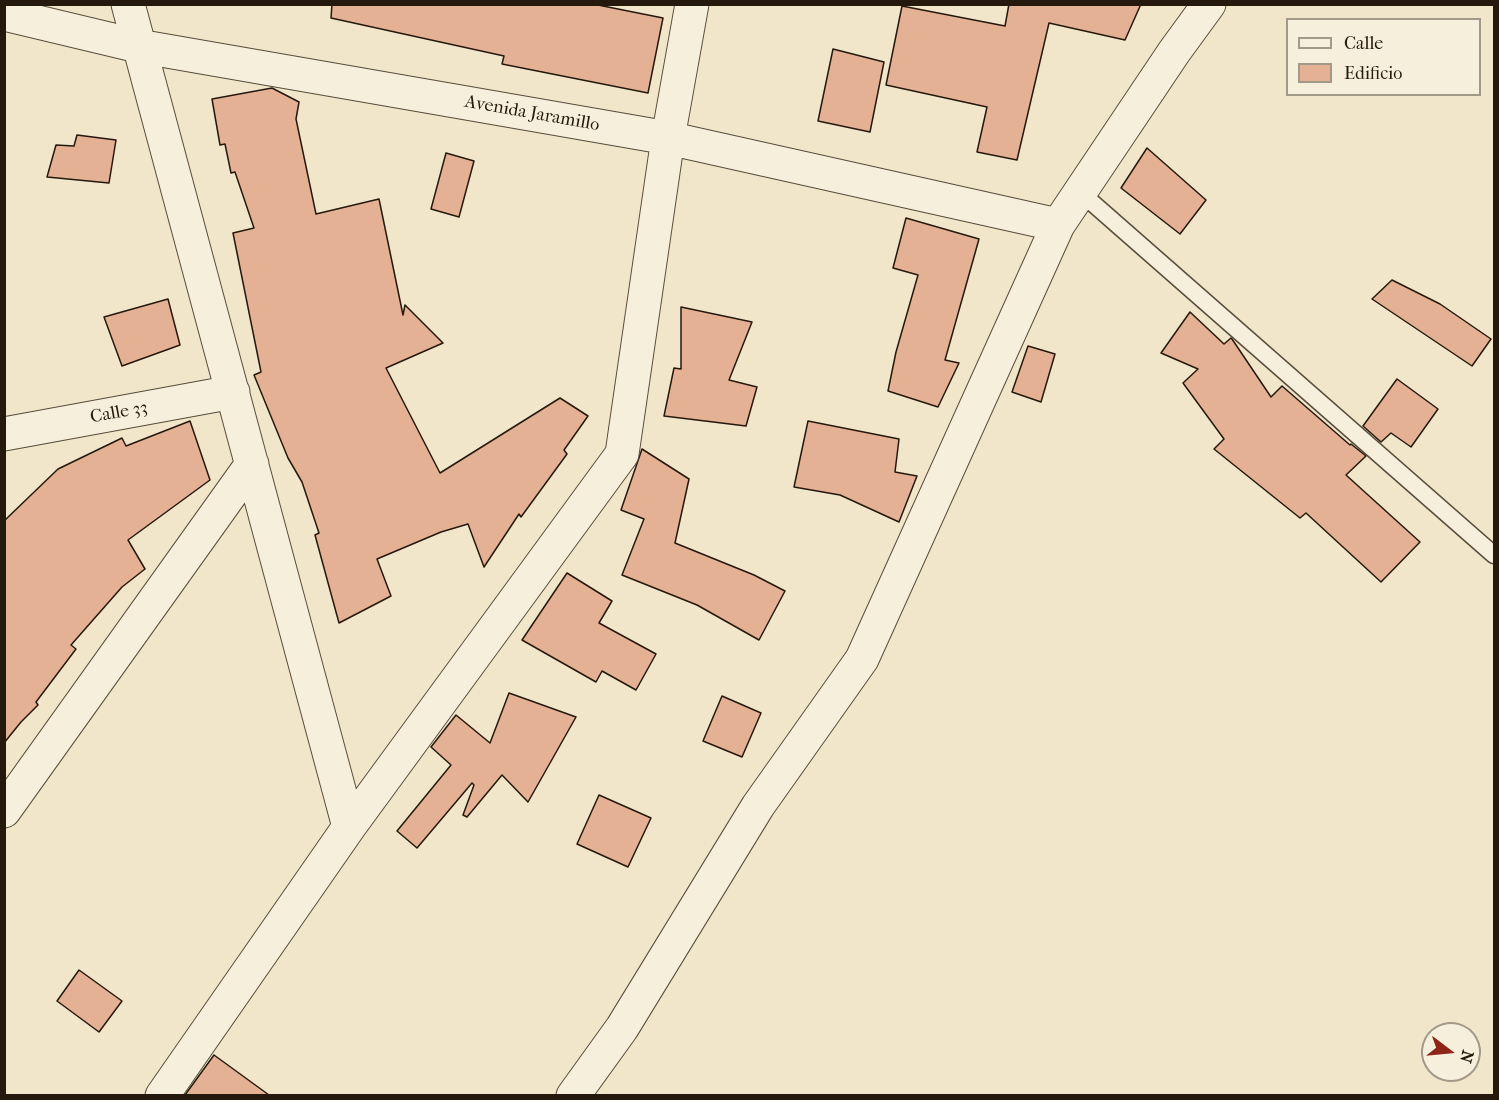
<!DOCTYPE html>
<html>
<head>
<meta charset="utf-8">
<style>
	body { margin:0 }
	#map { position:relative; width:1499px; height:1100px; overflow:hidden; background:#f1e6c9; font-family:"IM FELL French Canon",serif }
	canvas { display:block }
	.frame { position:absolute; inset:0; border:6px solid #25180c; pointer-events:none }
	.legend { position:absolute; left:1286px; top:18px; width:195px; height:78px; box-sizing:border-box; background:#f6efdc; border:2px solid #a29989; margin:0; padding:8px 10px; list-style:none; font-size:18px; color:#25180c }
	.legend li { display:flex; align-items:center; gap:12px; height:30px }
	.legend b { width:30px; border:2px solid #a29989 }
	.north { position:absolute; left:1421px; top:1022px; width:60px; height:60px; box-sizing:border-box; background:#f6efdc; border:2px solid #a29989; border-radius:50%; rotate:106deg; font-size:16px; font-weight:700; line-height:24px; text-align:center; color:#25180c }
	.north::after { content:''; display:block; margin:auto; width:21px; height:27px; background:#8f2418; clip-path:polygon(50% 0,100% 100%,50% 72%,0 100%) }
</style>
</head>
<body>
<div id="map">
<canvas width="1499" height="1100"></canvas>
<div class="frame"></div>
<ul class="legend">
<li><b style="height:8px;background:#f6efdc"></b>Calle</li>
<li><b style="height:16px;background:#e5b195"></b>Edificio</li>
</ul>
<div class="north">N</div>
</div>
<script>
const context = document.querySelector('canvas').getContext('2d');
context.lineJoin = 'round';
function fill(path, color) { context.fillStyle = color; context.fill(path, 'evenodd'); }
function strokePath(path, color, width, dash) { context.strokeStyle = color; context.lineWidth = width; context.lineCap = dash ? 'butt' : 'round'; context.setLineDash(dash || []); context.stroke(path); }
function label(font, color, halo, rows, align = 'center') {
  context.font = font + ' "IM FELL French Canon",serif'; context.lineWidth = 4.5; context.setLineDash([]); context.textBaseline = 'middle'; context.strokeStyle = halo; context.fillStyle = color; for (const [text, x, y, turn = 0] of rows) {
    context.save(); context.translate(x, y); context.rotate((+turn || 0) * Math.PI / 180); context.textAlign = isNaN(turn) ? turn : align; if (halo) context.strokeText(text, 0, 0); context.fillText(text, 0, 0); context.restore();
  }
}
const building = new Path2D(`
	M 332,4 L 593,4 L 663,18 L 648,93 L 502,64 L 504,56 L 331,18 Z
	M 1009,4 L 1141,4 L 1125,40 L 1049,23 L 1017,160 L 977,152 L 987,107 L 886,85 L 902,6 L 1005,26 Z
	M 833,49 L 884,62 L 870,132 L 818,121 Z
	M 272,88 L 299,102 L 296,119 L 316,214 L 379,199 L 403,315 L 405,305 L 443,343 L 386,368 L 440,473 L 560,398 L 588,416 L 564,450 L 567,454 L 521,517 L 519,514 L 484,567 L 468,524 L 441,532 L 377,559 L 391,596 L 339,623 L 315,535 L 319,533 L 302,482 L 288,458 L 254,375 L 261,372 L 233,233 L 254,228 L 235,172 L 231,173 L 225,144 L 220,145 L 212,99 Z
	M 77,135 L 116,140 L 109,183 L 47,177 L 56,145 L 74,146 Z
	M 1147,148 L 1206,200 L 1180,234 L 1121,188 Z
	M 446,153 L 474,161 L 459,217 L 431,209 Z
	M 906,218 L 979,239 L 945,360 L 959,363 L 938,407 L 888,391 L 896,352 L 918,275 L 893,268 Z
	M 1392,280 L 1440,304 L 1491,339 L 1472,366 L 1372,299 Z
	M 168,299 L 180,345 L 122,366 L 104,317 Z
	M 681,307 L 752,322 L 729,380 L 757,387 L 746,426 L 664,416 L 674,368 L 681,369 Z
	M 1190,312 L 1224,344 L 1231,338 L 1232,339 L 1271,397 L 1282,386 L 1350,445 L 1351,444 L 1366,456 L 1346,475 L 1420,542 L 1381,582 L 1306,513 L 1300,518 L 1214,449 L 1224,439 L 1183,383 L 1198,369 L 1161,353 Z
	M 1028,346 L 1055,354 L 1041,402 L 1012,392 Z
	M 1397,379 L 1438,409 L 1411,447 L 1391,433 L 1381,442 L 1363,426 Z
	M 190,421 L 210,480 L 128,540 L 145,569 L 122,587 L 71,645 L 76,649 L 36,702 L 38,705 L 21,722 L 4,743 L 4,521 L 58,469 L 122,438 L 126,446 Z
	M 808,421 L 899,439 L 895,472 L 917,476 L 899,522 L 840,495 L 794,487 Z
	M 642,449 L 689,479 L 675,543 L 754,575 L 785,591 L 759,640 L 697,605 L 622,575 L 644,519 L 621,510 Z
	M 567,573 L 612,601 L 599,623 L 656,654 L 636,690 L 602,671 L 596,682 L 522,640 Z
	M 509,693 L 576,717 L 528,802 L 502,775 L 467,817 L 463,815 L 474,785 L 472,783 L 417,848 L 397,831 L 451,765 L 431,747 L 456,715 L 490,743 Z
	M 722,696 L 761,713 L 742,757 L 703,741 Z
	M 599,795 L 651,818 L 628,867 L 577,844 Z
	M 79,970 L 122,1001 L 99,1032 L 57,1001 Z
	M 214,1055 L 269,1095 L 185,1095 Z`);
fill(building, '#e5b195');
strokePath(building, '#25180c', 1.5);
const service = new Path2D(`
	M 1080,192 L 1494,555`);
const minor = new Path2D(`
	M 128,4 L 349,827
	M 4,14 L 138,46 L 668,138 L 1058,225
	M 4,434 L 233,392
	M 4,811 L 252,464
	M 162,1096 L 349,827 L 622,454 L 668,138 L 692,4
	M 573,1096 L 622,1028 L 758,806 L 862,659 L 1058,225 L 1174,52 L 1209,4`);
strokePath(service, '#584c3b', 19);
strokePath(minor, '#584c3b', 35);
strokePath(service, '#f6efdc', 16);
strokePath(minor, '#f6efdc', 33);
label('18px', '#25180c', '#f6efdc', [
	["Avenida Jaramillo",532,114,10],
	["Calle 33",119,413,-10]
]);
</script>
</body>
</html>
